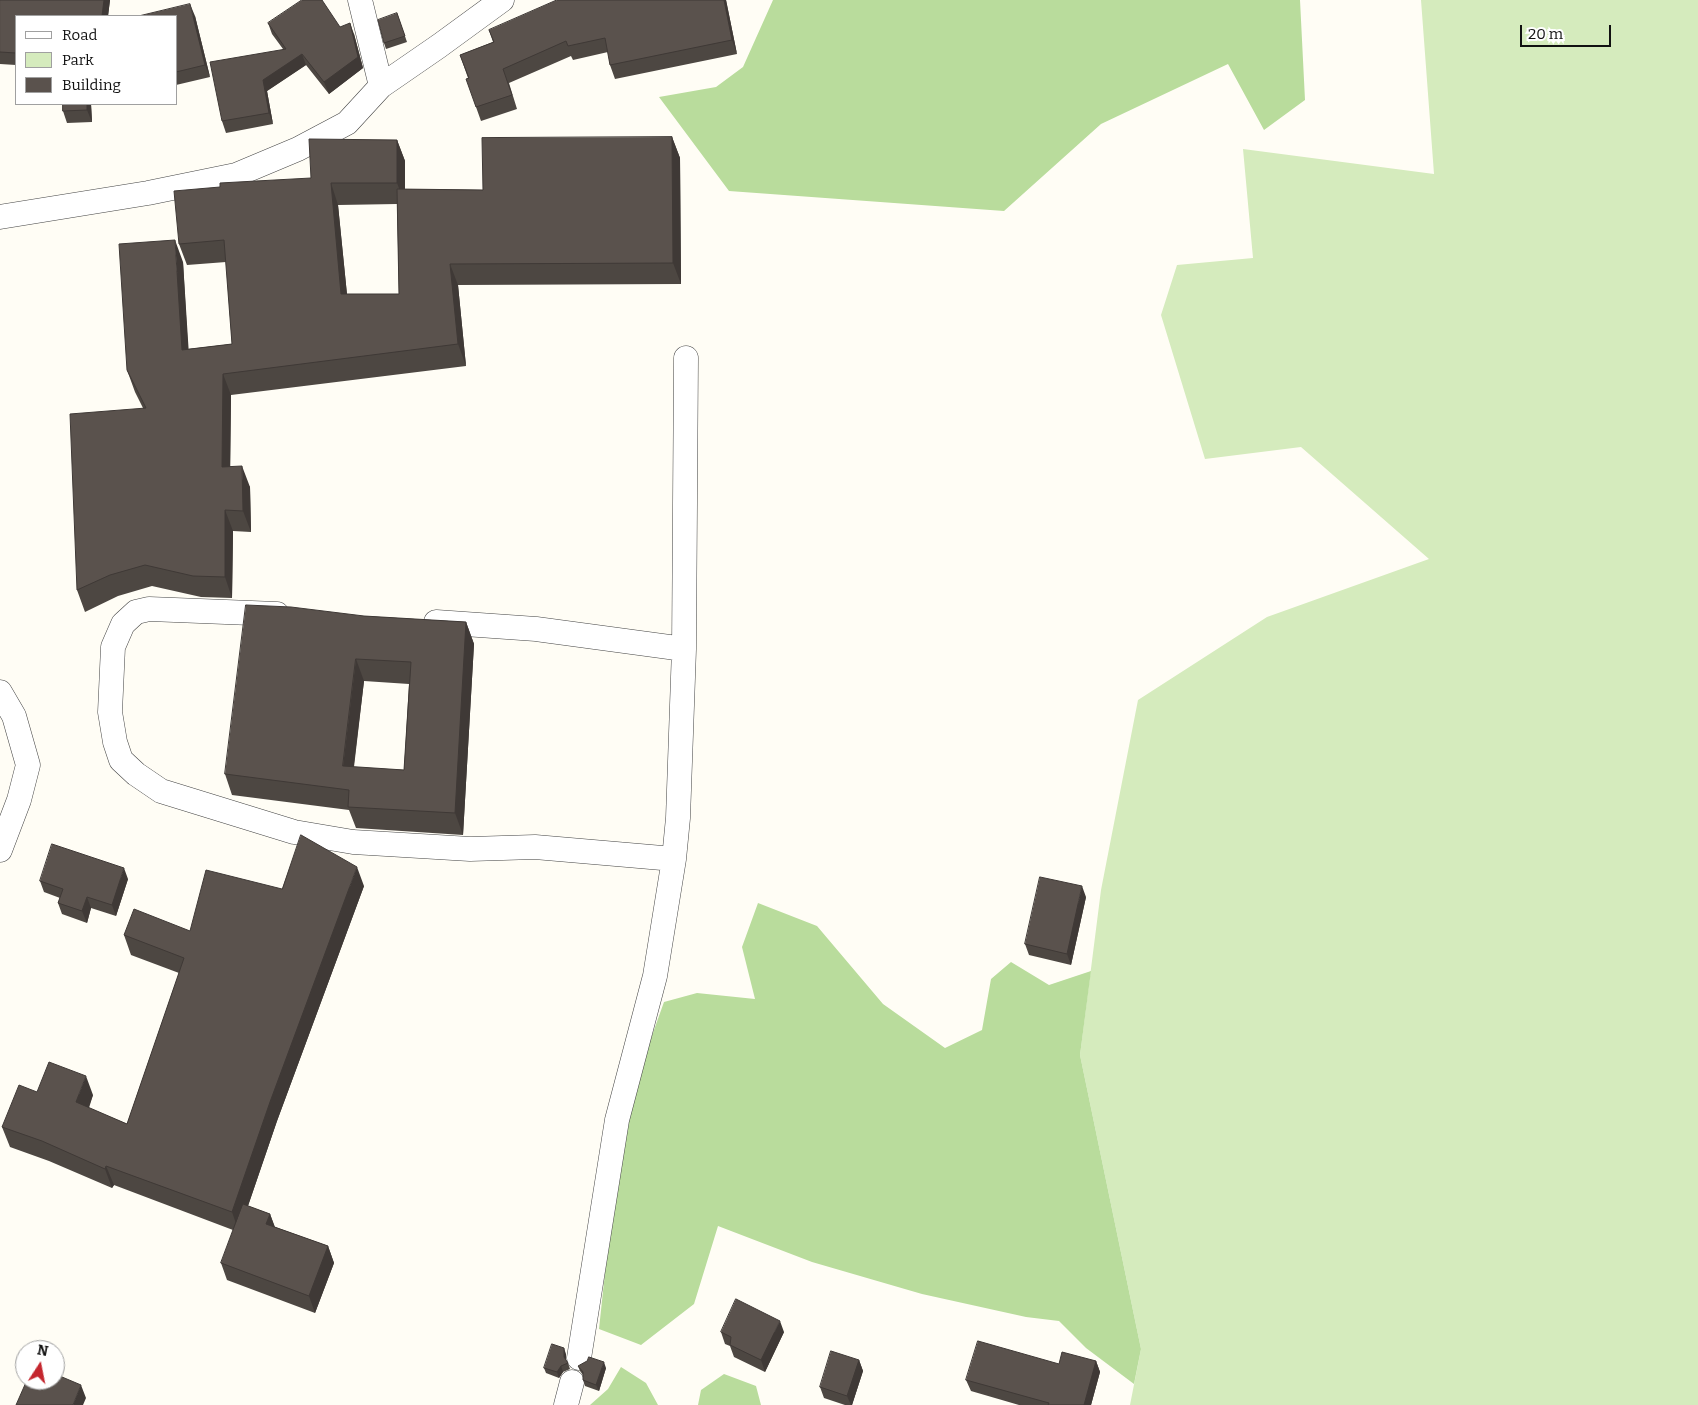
<!DOCTYPE html>
<html>
<head>
<meta charset="utf-8">
<style>
	body { margin:0 }
	#map { position:relative; width:1698px; height:1405px; overflow:hidden; background:#fffdf5; font-family:Bitter,serif }
	canvas { display:block }
	.legend { position:absolute; left:15px; top:15px; width:162px; height:90px; box-sizing:border-box; background:#fff; border:1px solid #a0a0a0; margin:0; padding:6px 9px; list-style:none; font-size:15px; color:#111 }
	.legend li { display:flex; align-items:center; gap:10px; height:25px }
	.legend b { width:25px; border:1px solid #a0a0a0 }
	.north { position:absolute; left:15px; top:1340px; width:50px; height:50px; box-sizing:border-box; background:#fff; border:1px solid #a0a0a0; border-radius:50%; rotate:11deg; font-size:14px; font-weight:700; line-height:20px; text-align:center; color:#111 }
	.north::after { content:''; display:block; margin:auto; width:18px; height:22px; background:#c4262e; clip-path:polygon(50% 0,100% 100%,50% 72%,0 100%) }
	.scale { position:absolute; left:1520px; top:25px; width:91px; height:22px; box-sizing:border-box; border:2px solid #111; border-top:0; padding-left:6px; font-size:15px; line-height:18px; white-space:nowrap; color:#111; -webkit-text-stroke:4px #fff; paint-order:stroke }
</style>
</head>
<body>
<div id="map">
<canvas width="1698" height="1405"></canvas>
<ul class="legend">
<li><b style="height:6px;background:#fff"></b>Road</li>
<li><b style="height:14px;background:#d5ebbd"></b>Park</li>
<li><b style="height:14px;background:#5a524d"></b>Building</li>
</ul>
<div class="north">N</div>
<div class="scale">20 m</div>
</div>
<script>
const context = document.querySelector('canvas').getContext('2d');
context.lineJoin = 'round';
function fill(path, color) { context.fillStyle = color; context.fill(path, 'evenodd'); }
function strokePath(path, color, width, dash) { context.strokeStyle = color; context.lineWidth = width; context.lineCap = dash ? 'butt' : 'round'; context.setLineDash(dash || []); context.stroke(path); }
fill(new Path2D(`
	M 1421,0 L 1698,0 L 1698,1405 L 1130,1405 L 1141,1349 L 1080,1055 L 1101,890 L 1138,700 L 1267,617 L 1429,559 L 1301,447 L 1205,459 L 1161,315 L 1177,265 L 1253,258 L 1243,149 L 1434,174 Z`), '#d5ebbd');
fill(new Path2D(`
	M 773,0 L 1300,0 L 1305,100 L 1264,130 L 1228,64 L 1101,124 L 1004,211 L 729,191 L 659,97 L 716,87 L 743,67 Z
	M 758,903 L 817,926 L 883,1004 L 945,1048 L 982,1030 L 991,979 L 1011,962 L 1049,985 L 1091,971 L 1080,1055 L 1141,1349 L 1134,1384 L 1086,1348 L 1059,1321 L 1026,1317 L 922,1294 L 812,1262 L 718,1226 L 694,1304 L 641,1345 L 599,1329 L 621,1122 L 664,1002 L 697,993 L 755,999 L 742,947 Z
	M 621,1367 L 646,1383 L 658,1405 L 590,1405 L 608,1389 Z
	M 724,1374 L 756,1386 L 761,1405 L 698,1405 L 701,1390 Z`), '#b9dc9c');
const minor = new Path2D(`
	M 360,0 L 381,86
	M 0,217 L 148,193 L 236,175 L 298,149 L 347,123 L 381,86 L 439,46 L 502,0
	M 277,614 L 149,609 L 136,612 L 123,624 L 113,647 L 110,712 L 115,742 L 121,760 L 136,774 L 161,791 L 294,832 L 353,842 L 470,849 L 535,847 L 674,859
	M 436,622 L 536,629 L 684,649
	M 0,692 L 14,716 L 28,765 L 19,800 L 0,850
	M 579,1358 L 617,1120 L 655,976 L 674,859 L 678,818 L 684,649 L 686,358
	M 566,1405 L 572,1382`);
strokePath(minor, '#444', 25);
strokePath(minor, '#fff', 24);
fill(new Path2D(`
	M 0,0 L 110,0 L 108,16 L 16,16 L 16,65 L 0,64 Z
	M 608,0 L 726,0 L 737,54 L 615,79 L 610,65 L 608,52 L 573,60 L 571,56 L 509,83 L 517,109 L 481,121 L 476,107 L 468,78 L 460,55 L 493,42 L 489,30 Z
	M 397,13 L 407,42 L 386,49 L 384,43 Z
	M 176,16 L 195,16 L 210,77 L 176,85 Z
	M 268,23 L 340,27 L 354,34 L 363,68 L 329,94 L 306,65 L 267,91 L 273,124 L 226,133 L 222,121 L 283,49 L 272,34 Z
	M 91,104 L 92,122 L 67,123 L 63,111 Z
	M 672,137 L 680,158 L 681,284 L 458,285 L 466,366 L 231,395 L 230,467 L 250,487 L 251,532 L 233,531 L 232,598 L 201,597 L 152,586 L 118,596 L 85,612 L 77,590 L 143,408 L 135,392 L 127,370 L 183,262 L 188,349 L 232,344 L 226,262 L 187,265 L 179,244 L 311,178 L 397,140 L 405,161 L 405,189 L 483,190 ZM 397,204 L 399,294 L 347,294 L 338,205 Z
	M 364,616 L 466,622 L 474,644 L 463,835 L 356,828 L 349,810 L 232,795 L 225,774 ZM 364,681 L 409,684 L 404,770 L 354,767 Z
	M 128,879 L 116,916 L 91,908 L 87,923 L 62,914 L 58,903 L 60,898 L 44,892 L 40,881 Z
	M 364,886 L 277,1121 L 248,1206 L 270,1214 L 275,1227 L 328,1246 L 334,1263 L 315,1313 L 227,1280 L 221,1263 L 233,1230 L 114,1185 L 112,1188 L 49,1161 L 10,1147 L 2,1127 L 37,1092 L 93,1095 L 89,1108 L 127,1124 L 179,973 L 131,955 L 124,935 L 190,931 L 282,889 Z
	M 1086,897 L 1071,965 L 1029,955 L 1025,944 Z
	M 721,1332 L 784,1332 L 765,1372 L 734,1357 L 730,1346 L 725,1344 Z
	M 566,1354 L 566,1360 L 568,1363 L 570,1369 L 563,1372 L 559,1378 L 546,1373 L 544,1368 Z
	M 859,1360 L 863,1371 L 852,1405 L 845,1405 L 824,1398 L 820,1387 Z
	M 1096,1361 L 1100,1372 L 1091,1405 L 1019,1405 L 971,1391 L 966,1380 L 1059,1364 Z
	M 578,1366 L 606,1368 L 599,1391 L 585,1386 L 583,1380 L 583,1375 L 580,1371 Z`), '#4d4742');
fill(new Path2D(`
	M 104,0 L 110,0 L 108,16 L 102,16 Z
	M 724,0 L 726,0 L 737,54 L 732,40 Z
	M 190,4 L 195,16 L 210,77 L 205,65 Z
	M 350,23 L 354,34 L 363,68 L 329,94 L 324,82 Z
	M 302,54 L 306,65 L 267,91 L 273,124 L 269,113 L 263,80 Z
	M 87,104 L 91,104 L 92,122 L 87,110 Z
	M 672,137 L 680,158 L 681,284 L 673,263 Z
	M 397,140 L 405,161 L 405,204 L 397,183 Z
	M 331,183 L 338,205 L 349,315 L 341,294 Z
	M 175,240 L 183,262 L 190,371 L 182,350 Z
	M 450,264 L 458,285 L 466,366 L 458,344 Z
	M 223,374 L 231,395 L 230,488 L 222,467 Z
	M 242,466 L 250,487 L 251,532 L 243,511 Z
	M 225,510 L 233,531 L 232,598 L 225,577 Z
	M 466,622 L 474,644 L 463,835 L 455,813 Z
	M 356,659 L 364,681 L 351,788 L 343,766 Z
	M 357,867 L 364,886 L 277,1121 L 239,1232 L 232,1212 L 270,1102 Z
	M 124,868 L 128,879 L 116,916 L 112,905 Z
	M 1082,886 L 1086,897 L 1071,965 L 1067,954 Z
	M 87,897 L 91,908 L 87,923 L 82,911 Z
	M 86,1076 L 93,1095 L 83,1122 L 76,1102 Z
	M 106,1166 L 114,1185 L 112,1188 L 105,1169 Z
	M 270,1214 L 276,1231 L 266,1224 Z
	M 328,1246 L 334,1263 L 315,1313 L 309,1296 Z
	M 780,1321 L 784,1332 L 765,1372 L 761,1360 Z
	M 564,1348 L 566,1354 L 566,1362 L 564,1357 Z
	M 859,1360 L 863,1371 L 852,1405 L 851,1405 L 847,1396 Z
	M 1096,1361 L 1100,1372 L 1091,1405 L 1084,1405 Z
	M 604,1362 L 606,1368 L 599,1391 L 596,1385 Z
	M 561,1366 L 563,1372 L 559,1378 L 557,1372 Z
	M 81,1385 L 86,1398 L 83,1405 L 73,1405 Z`), '#3f3936');
const building = new Path2D(`
	M 0,0 L 104,0 L 102,16 L 16,16 L 16,53 L 0,52 Z
	M 302,0 L 322,0 L 340,27 L 350,23 L 358,57 L 324,82 L 302,54 L 263,80 L 269,113 L 222,121 L 210,62 L 286,49 L 268,23 Z
	M 557,0 L 724,0 L 732,40 L 610,65 L 605,38 L 568,46 L 566,41 L 503,69 L 512,95 L 476,107 L 466,79 L 469,78 L 460,55 L 494,42 L 489,30 Z
	M 190,4 L 205,65 L 176,72 L 176,16 L 139,16 Z
	M 397,13 L 405,36 L 384,43 L 378,20 Z
	M 63,104 L 87,104 L 87,110 L 63,111 Z
	M 672,137 L 673,263 L 450,264 L 458,344 L 223,374 L 222,467 L 242,466 L 243,511 L 225,510 L 225,577 L 193,576 L 145,565 L 110,575 L 77,590 L 70,414 L 146,408 L 127,370 L 119,244 L 175,240 L 182,350 L 232,344 L 224,240 L 179,244 L 174,191 L 220,187 L 220,183 L 311,178 L 309,139 L 397,140 L 397,183 L 331,183 L 341,294 L 399,294 L 397,189 L 483,190 L 482,138 Z
	M 246,605 L 291,607 L 364,616 L 466,622 L 455,813 L 348,807 L 349,790 L 225,774 ZM 356,659 L 411,662 L 404,770 L 343,766 Z
	M 301,835 L 357,867 L 270,1102 L 232,1212 L 106,1166 L 105,1169 L 42,1141 L 2,1127 L 19,1085 L 37,1092 L 49,1062 L 86,1076 L 76,1102 L 127,1124 L 184,958 L 124,935 L 134,909 L 190,931 L 206,870 L 282,889 Z
	M 52,844 L 124,868 L 112,905 L 87,897 L 82,911 L 58,903 L 63,889 L 40,881 Z
	M 1040,877 L 1082,886 L 1067,954 L 1025,944 Z
	M 243,1204 L 270,1214 L 266,1224 L 328,1246 L 309,1296 L 221,1263 Z
	M 736,1299 L 780,1321 L 761,1360 L 730,1345 L 731,1337 L 721,1332 Z
	M 978,1341 L 1059,1364 L 1062,1352 L 1096,1361 L 1084,1405 L 1048,1405 L 1049,1403 L 966,1380 Z
	M 552,1344 L 564,1348 L 564,1357 L 568,1363 L 561,1366 L 557,1372 L 544,1368 Z
	M 831,1351 L 859,1360 L 847,1396 L 820,1387 Z
	M 589,1357 L 604,1362 L 596,1385 L 583,1380 L 583,1372 L 578,1366 L 587,1361 Z
	M 55,1374 L 81,1385 L 73,1405 L 16,1405 L 27,1380 L 55,1380 Z`);
fill(building, '#5a524d');
strokePath(building, '#3f3936', 1);
</script>
</body>
</html>
